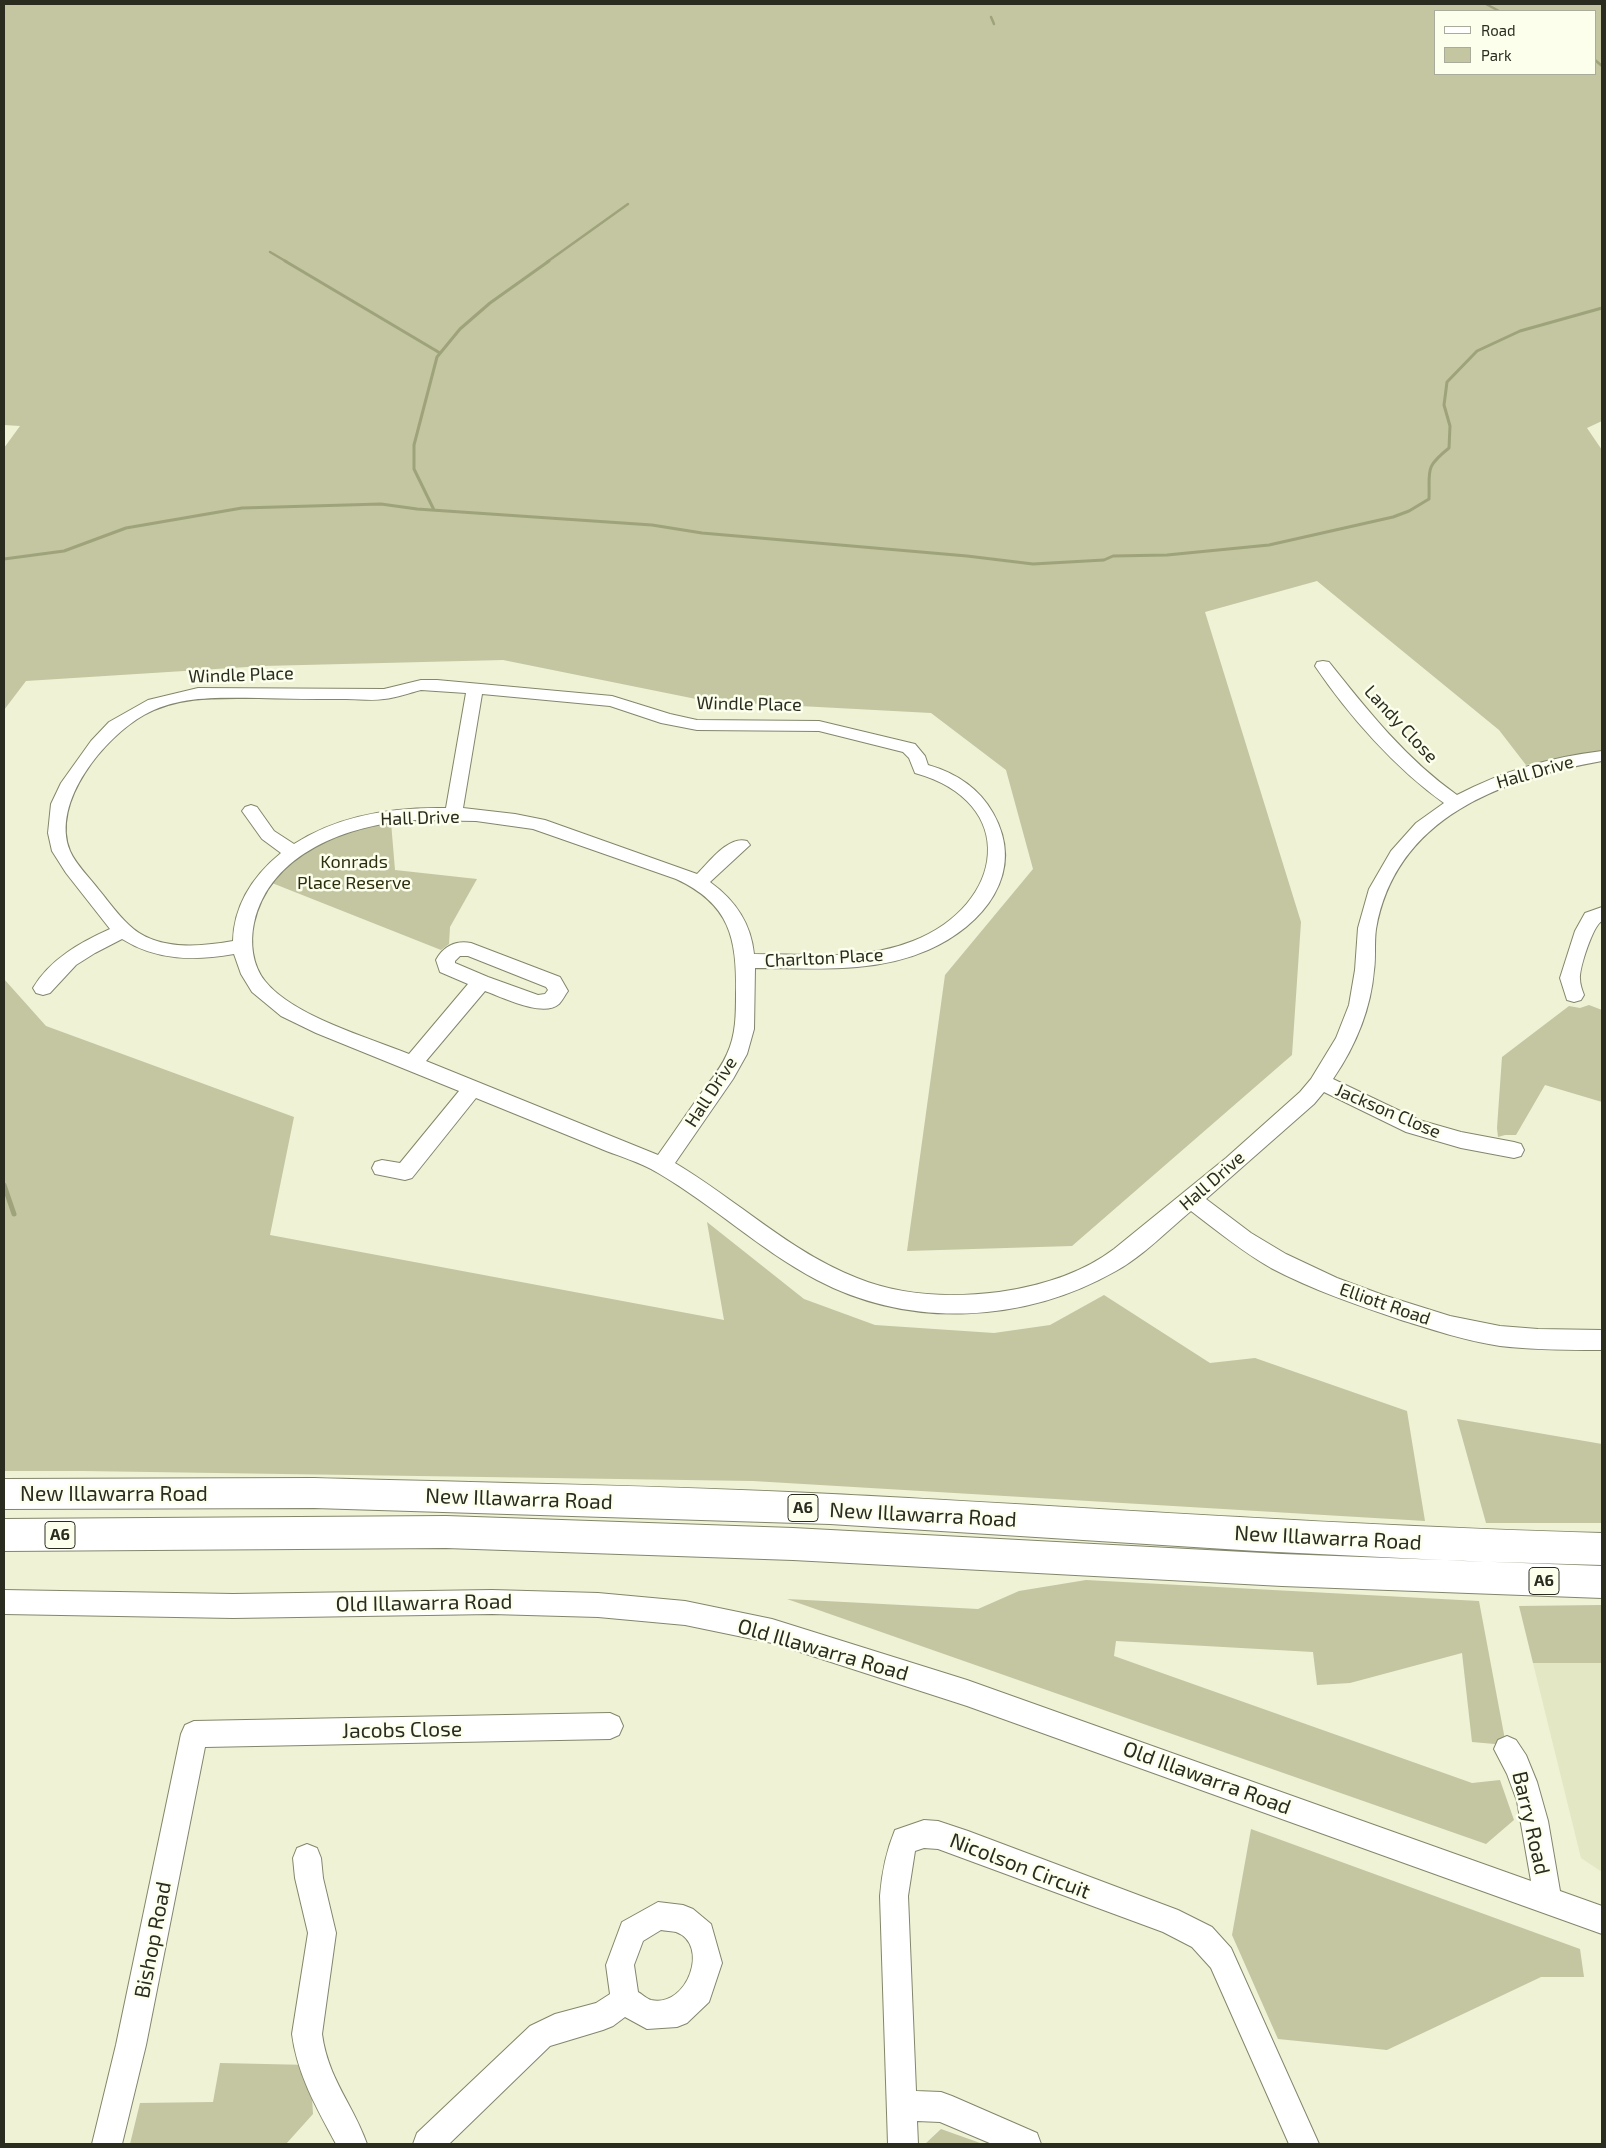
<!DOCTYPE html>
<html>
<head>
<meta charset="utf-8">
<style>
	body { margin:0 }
	#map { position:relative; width:1606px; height:2148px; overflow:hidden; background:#eff2d5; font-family:"Exo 2",sans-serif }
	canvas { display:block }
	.frame { position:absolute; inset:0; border:5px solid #2a2c20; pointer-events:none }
	.legend { position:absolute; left:1434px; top:10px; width:162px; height:65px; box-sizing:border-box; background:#fdffed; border:1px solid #a9ab9b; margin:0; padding:6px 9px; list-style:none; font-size:15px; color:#2a2c20 }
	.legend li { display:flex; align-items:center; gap:10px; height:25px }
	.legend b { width:25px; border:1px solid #a9ab9b }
</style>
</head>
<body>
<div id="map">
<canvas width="1606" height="2148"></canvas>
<div class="frame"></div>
<ul class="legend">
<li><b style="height:6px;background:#fff"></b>Road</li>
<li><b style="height:14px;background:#c3c6a0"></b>Park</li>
</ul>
</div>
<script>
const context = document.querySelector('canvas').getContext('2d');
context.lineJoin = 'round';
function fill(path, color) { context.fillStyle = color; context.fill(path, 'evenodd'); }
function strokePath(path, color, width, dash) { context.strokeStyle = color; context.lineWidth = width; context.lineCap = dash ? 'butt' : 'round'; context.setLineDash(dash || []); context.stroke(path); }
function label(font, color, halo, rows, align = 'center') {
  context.font = font + ' "Exo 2",sans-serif'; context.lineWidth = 5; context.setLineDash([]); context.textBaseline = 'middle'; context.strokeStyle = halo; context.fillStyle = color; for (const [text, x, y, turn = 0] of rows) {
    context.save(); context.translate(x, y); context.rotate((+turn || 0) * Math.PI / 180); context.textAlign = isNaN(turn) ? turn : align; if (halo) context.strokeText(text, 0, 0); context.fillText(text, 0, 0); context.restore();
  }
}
fill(new Path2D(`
	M 1533,1663 L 1602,1663 L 1602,1872 L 1581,1858 Z`), '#e3e7c3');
fill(new Path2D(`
	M 4,4 L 1602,4 L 1602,421 L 1587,428 L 1602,450 L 1602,752 L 1526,765 L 1499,730 L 1317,581 L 1205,612 L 1301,922 L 1292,1055 L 1072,1246 L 907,1251 L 945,975 L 1033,869 L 1006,770 L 931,713 L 706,701 L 503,660 L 263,666 L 26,681 L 4,710 L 4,448 L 20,426 L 4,425 ZM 1435,11 L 1595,11 L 1595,74 L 1435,74 Z
	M 391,822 L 395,870 L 477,879 L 450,927 L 449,944 L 441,950 L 272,883 C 303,846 346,830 391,822 Z
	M 4,979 L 46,1026 L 294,1117 L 270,1235 L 724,1320 L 707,1222 L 804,1299 L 875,1325 L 994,1333 L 1050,1325 L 1104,1295 L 1210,1363 L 1255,1358 L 1407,1411 L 1425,1521 L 753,1481 L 83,1471 L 4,1471 Z
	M 1589,1005 L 1602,1010 L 1602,1102 L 1545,1085 L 1516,1135 L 1505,1135 L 1498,1137 L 1497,1128 L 1502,1057 L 1569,1006 L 1580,1008 Z
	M 1457,1419 L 1602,1444 L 1602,1523 L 1486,1523 Z
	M 1086,1580 L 1479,1601 L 1506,1745 L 1472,1742 L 1462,1653 L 1350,1683 L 1317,1685 L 1313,1652 L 1116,1641 L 1114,1656 L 1472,1783 L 1500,1780 L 1514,1820 L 1486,1844 L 787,1599 L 978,1609 L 1019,1591 Z
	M 1602,1605 L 1602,1663 L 1533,1663 L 1519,1606 Z
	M 1251,1829 L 1580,1949 L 1584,1977 L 1541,1977 L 1387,2050 L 1278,2039 L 1232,1935 Z
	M 220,2063 L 310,2065 L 313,2114 L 286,2144 L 130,2144 L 140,2103 L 213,2102 Z
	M 941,2129 L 983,2144 L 925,2144 Z`), '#c3c6a0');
strokePath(new Path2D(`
	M 1486,4 L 1499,11
	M 991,17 L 994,24
	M 1595,60 L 1602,66
	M 270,252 L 287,262
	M 547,262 L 628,204`), '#9fa37b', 2.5);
strokePath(new Path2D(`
	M 285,261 L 440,353
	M 434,510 L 414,469 L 414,445 L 437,357 L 460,329 L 490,303 L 549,261
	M 4,559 L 64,551 L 126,528 L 242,508 L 381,504 L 417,509 L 652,525 L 702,533 L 967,556 L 1033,564 L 1104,560 L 1113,556 L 1167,555 L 1269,545 L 1393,517 L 1409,511 L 1429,499 C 1430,470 1424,468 1449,448 L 1450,426 L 1444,405 L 1447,382 L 1477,351 L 1520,331 L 1602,308`), '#9fa37b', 3);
strokePath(new Path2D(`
	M 4,1185 L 14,1214`), '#9fa37b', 5);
const minor = new Path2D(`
	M 1323,661 L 1329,662 C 1368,711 1406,759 1457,795 C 1503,771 1551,757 1602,751 L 1602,761 C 1503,779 1396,816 1376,929 C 1374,943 1376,957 1374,970 C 1371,1009 1355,1047 1333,1079 L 1419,1120 L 1461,1132 L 1514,1142 L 1521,1144 L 1524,1150 L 1521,1156 L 1514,1158 L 1461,1148 L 1406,1132 L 1324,1092 L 1314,1104 L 1206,1199 L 1251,1233 L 1286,1254 L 1337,1278 L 1383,1295 L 1450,1316 L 1500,1326 L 1538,1329 L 1602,1330 L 1602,1350 C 1569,1350 1534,1350 1500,1346 C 1466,1341 1434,1330 1401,1320 C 1357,1305 1313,1290 1271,1268 C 1243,1252 1217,1231 1191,1211 C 1167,1231 1143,1256 1116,1271 C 1025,1323 910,1329 817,1280 C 760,1250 713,1205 658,1173 C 640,1162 618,1156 599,1148 C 558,1131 517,1115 476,1098 L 412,1178 L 405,1180 L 375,1174 L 372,1168 L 375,1162 L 382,1160 L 400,1163 L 459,1091 L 316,1033 L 281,1016 L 252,992 L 241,974 L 234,954 C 195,961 157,961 122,939 L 95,953 L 76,965 L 50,993 L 43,995 L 36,993 L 33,988 C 50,959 81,942 110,929 L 66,873 L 52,851 L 48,833 L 51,804 L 61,783 L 91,741 L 109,722 L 148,700 L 198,688 L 384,689 L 421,680 L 437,680 L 612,696 L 670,714 L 697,720 L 819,721 L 915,744 L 925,756 L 928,765 C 956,773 979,788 993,813 C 1027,873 983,926 928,950 C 873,974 813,968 755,968 L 754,1029 L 747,1054 L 733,1079 L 675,1163 C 736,1199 790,1252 857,1278 C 901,1296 952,1298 999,1292 C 1040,1286 1081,1274 1114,1249 L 1226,1158 L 1300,1092 L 1311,1079 L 1336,1038 L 1349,1005 L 1355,970 L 1358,928 L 1369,889 L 1391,851 L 1416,823 L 1444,803 C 1396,769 1348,715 1315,666 L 1317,662 ZM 421,690 L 466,693 L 446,808 C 392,807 339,815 294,844 L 274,831 L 257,807 L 251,805 L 245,807 L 242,811 L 262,839 L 281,853 C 254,875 234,904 233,941 C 199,947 156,951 129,925 C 118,915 109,902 99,890 C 90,878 76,865 70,851 C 50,802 105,737 144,715 C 180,695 220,698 259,698 C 288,699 317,699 346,699 C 359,699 372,701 384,699 C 396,698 409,693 421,690 ZM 482,694 L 610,706 L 661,723 L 697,730 L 819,731 L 903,752 L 909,758 L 915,773 C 1020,802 1005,905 913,941 C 863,961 806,954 754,954 C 751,923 735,900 710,882 L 750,845 L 747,841 C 729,835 709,862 697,874 L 545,820 L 515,814 L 463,808 ZM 414,820 L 476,821 L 533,829 L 676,879 C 730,904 737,938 736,994 C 736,1014 736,1035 727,1054 C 721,1068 711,1080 702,1092 C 687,1113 673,1134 658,1155 L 426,1061 L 485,991 C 502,997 543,1018 559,1004 C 562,1001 565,995 568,991 L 560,977 L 471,943 C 455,940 443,947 436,960 L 440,972 L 468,984 L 409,1054 C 367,1037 293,1016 265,981 C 252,965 250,942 254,923 C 270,852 349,825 414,820 ZM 460,956 L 468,956 L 546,987 L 548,990 L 545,994 L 538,995 L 488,977 L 455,963 L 455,961 Z
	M 1602,907 L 1602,921 C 1593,925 1579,969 1580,979 C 1580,984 1582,990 1584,995 L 1581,1000 L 1574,1002 L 1567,1000 L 1560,978 L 1575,931 L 1585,913 Z
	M 4,1590 L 233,1594 L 492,1590 L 598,1593 L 685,1601 L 772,1619 L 967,1680 L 1531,1881 L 1517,1801 L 1507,1774 L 1494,1749 L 1498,1740 L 1507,1736 L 1516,1740 L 1526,1755 L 1537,1782 L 1548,1821 L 1560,1891 L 1602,1906 L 1602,1934 L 967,1706 L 772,1643 L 685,1625 L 598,1617 L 492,1614 L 233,1618 L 4,1614 Z
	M 610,1713 L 619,1717 L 623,1726 L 619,1735 L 610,1739 L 205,1747 L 146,2045 L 122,2144 L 92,2144 L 116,2045 L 181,1734 L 185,1725 L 194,1721 Z
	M 924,1820 L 938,1821 L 968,1831 L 1178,1910 L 1212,1927 L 1231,1948 L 1319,2144 L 1289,2144 L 1211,1968 L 1192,1947 L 1163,1932 L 938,1849 L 924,1848 L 915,1851 L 908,1896 L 916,2091 L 941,2092 L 952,2096 L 1037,2133 L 1041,2144 L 992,2144 L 940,2122 L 917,2121 L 918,2144 L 888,2144 L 880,1896 C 882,1872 886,1852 895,1830 Z
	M 307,1844 L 317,1848 L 321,1858 L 323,1878 L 336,1933 L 322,2034 C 328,2079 353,2104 367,2144 L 336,2144 C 317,2109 297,2074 292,2034 L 308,1933 L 295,1878 L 293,1858 L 297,1848 Z
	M 658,1902 L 683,1905 L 693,1909 L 711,1924 L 722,1963 L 709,2002 L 687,2023 L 677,2027 L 647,2029 L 625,2017 L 613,2026 L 603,2030 L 550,2046 L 449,2144 L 413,2144 L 417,2133 L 530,2026 L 555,2014 L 596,2003 L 610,1994 L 606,1965 L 622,1922 ZM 661,1930 C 665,1931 672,1931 676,1932 C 710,1944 688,2008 651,2000 C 647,1999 642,1994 638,1992 L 634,1965 L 643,1941 Z`);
const highway = new Path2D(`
	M 314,1478 C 487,1483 660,1485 832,1494 C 1089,1507 1345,1526 1602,1533 L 1602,1565 L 1463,1561 L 1257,1551 L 830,1524 L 314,1508 L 4,1509 L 4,1479 Z
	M 446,1516 L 793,1528 L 1282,1554 L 1602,1566 L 1602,1598 L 1282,1586 L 793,1560 L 446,1548 L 4,1551 L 4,1519 Z`);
strokePath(minor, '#83866b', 2);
strokePath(highway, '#83866b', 2);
fill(minor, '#fff');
fill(highway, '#fff');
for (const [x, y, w] of [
	[803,1508,30],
	[60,1535,30],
	[1544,1581,30]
]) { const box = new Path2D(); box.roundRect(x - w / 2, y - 13.5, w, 27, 4); context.fillStyle = '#fdffed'; context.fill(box); strokePath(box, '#2a2c20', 1); }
label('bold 16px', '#2a2c20', null, [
	["A6",803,1508],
	["A6",60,1535],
	["A6",1544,1581]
]);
label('18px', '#2a2c20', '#fdffed', [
	["Windle Place",241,675,-2],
	["Windle Place",749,704,1],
	["Landy Close",1401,724,47],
	["Hall Drive",1535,772,-16],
	["Hall Drive",420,818,-2],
	["Charlton Place",824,958,-3],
	["Hall Drive",711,1092,-57],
	["Jackson Close",1388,1111,23],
	["Hall Drive",1212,1181,-41],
	["Elliott Road",1385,1304,19]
]);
label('18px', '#2c2e0d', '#fdffed', [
	["Konrads",354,862],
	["Place Reserve",354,883]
]);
label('21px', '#2a2c20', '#fdffed', [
	["New Illawarra Road",114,1494],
	["New Illawarra Road",519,1499,2],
	["New Illawarra Road",923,1515,3],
	["New Illawarra Road",1328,1538,3],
	["Old Illawarra Road",424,1603,-1],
	["Old Illawarra Road",823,1650,16],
	["Jacobs Close",402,1730,-1],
	["Old Illawarra Road",1207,1778,20],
	["Barry Road",1531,1823,77],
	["Nicolson Circuit",1020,1866,21],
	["Bishop Road",153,1940,-79]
]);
</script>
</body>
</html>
